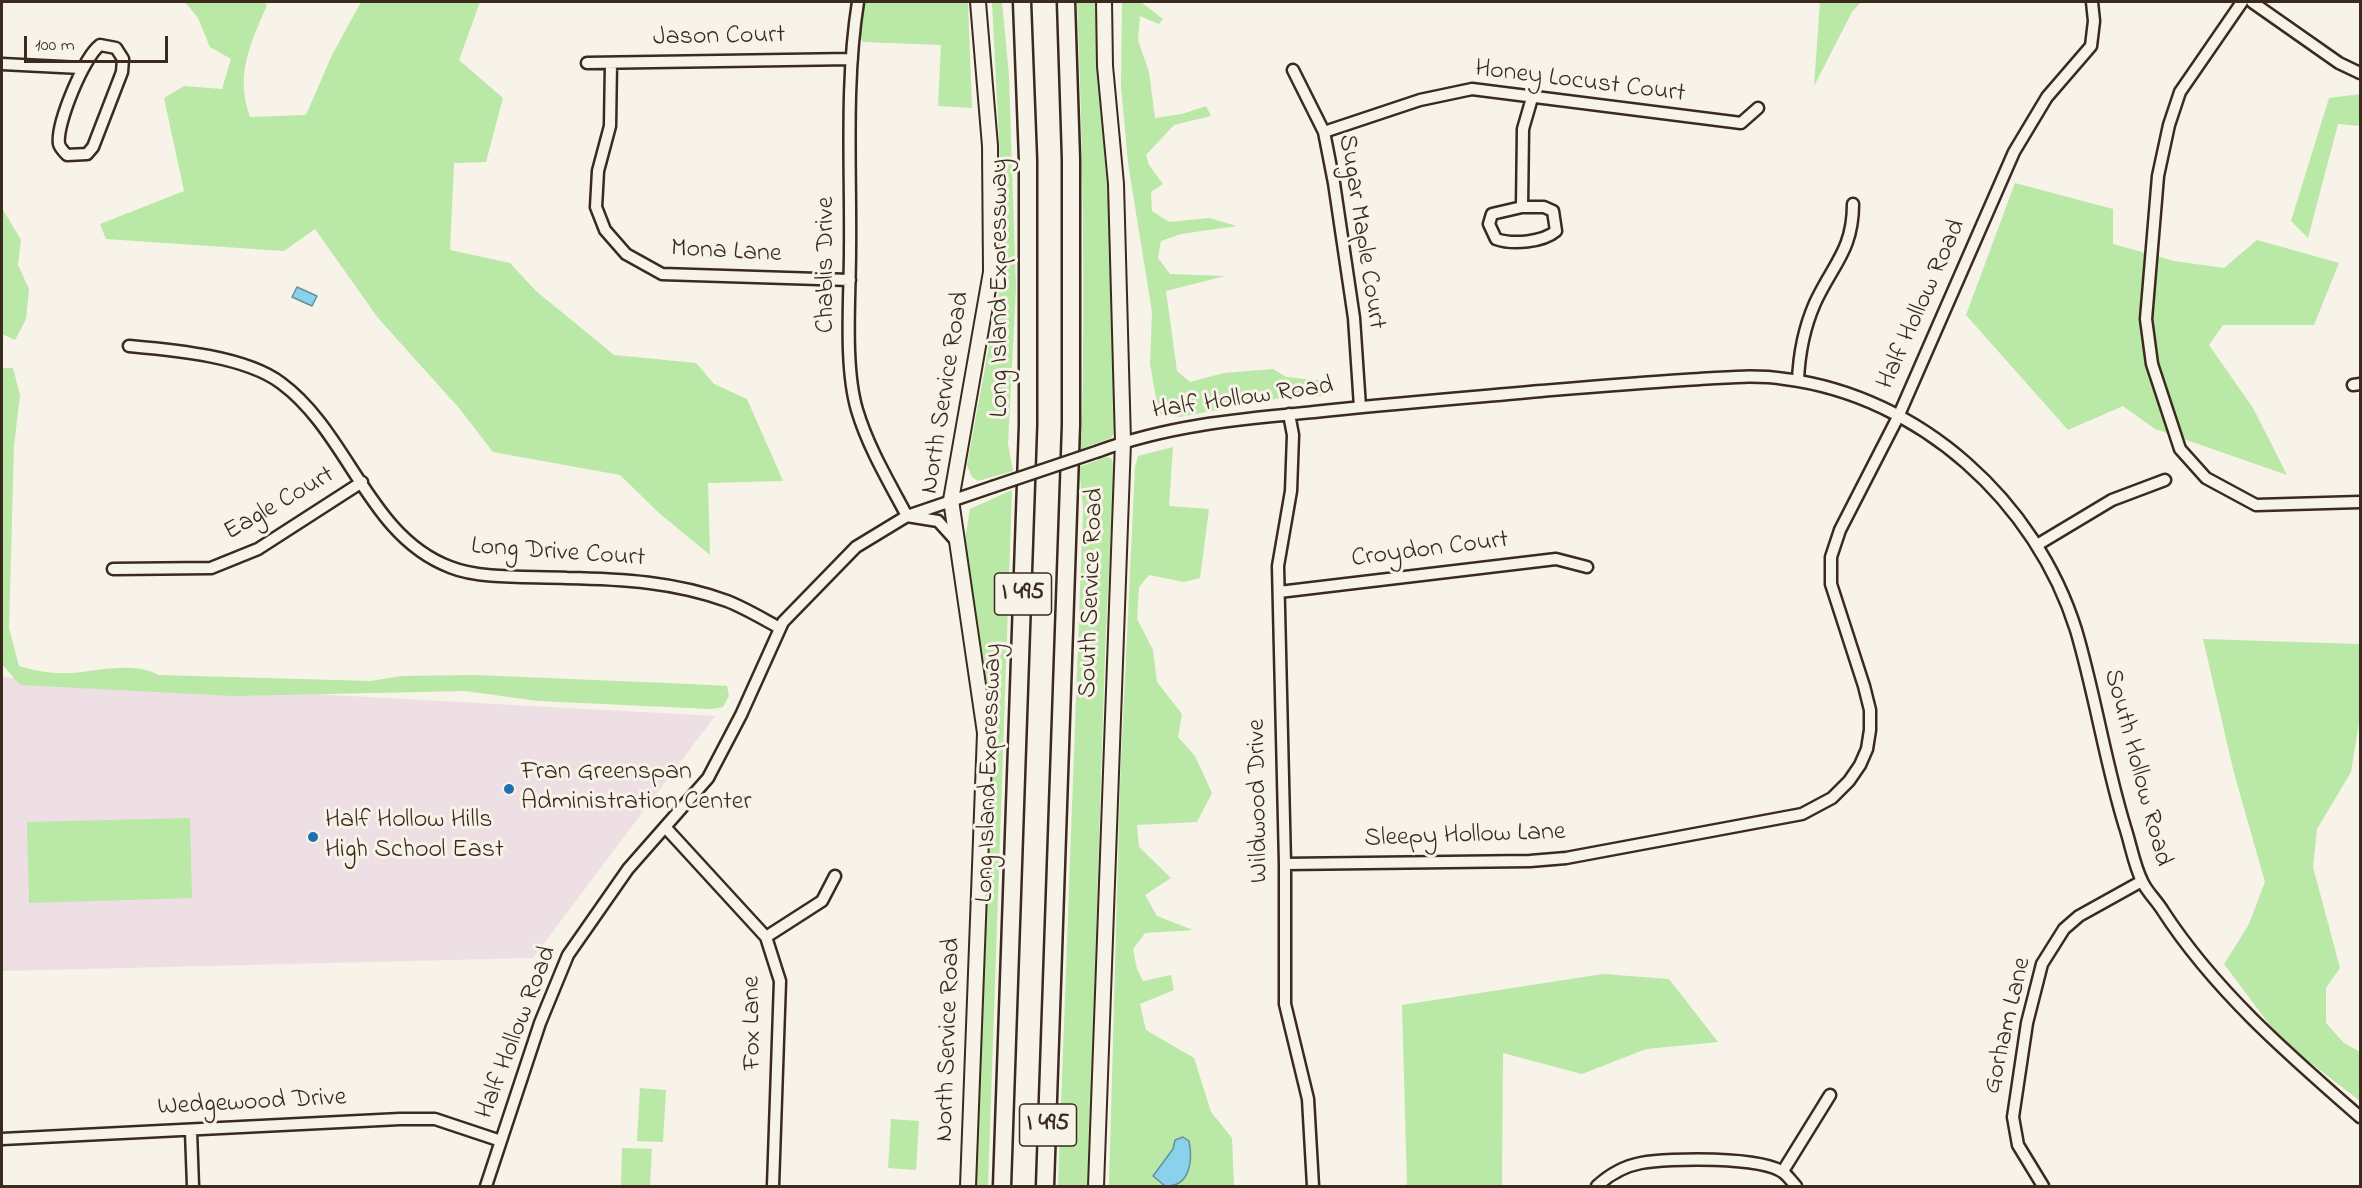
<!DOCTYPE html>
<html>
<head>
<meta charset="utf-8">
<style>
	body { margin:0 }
	#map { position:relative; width:2362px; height:1188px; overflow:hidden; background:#f7f3e8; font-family:"Indie Flower",sans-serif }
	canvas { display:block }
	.frame { position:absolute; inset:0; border:3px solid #3b2a1e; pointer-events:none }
	.scale { position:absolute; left:24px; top:36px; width:144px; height:27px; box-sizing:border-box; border:3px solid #3b2a1e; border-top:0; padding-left:8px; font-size:18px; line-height:21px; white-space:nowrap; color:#3b2a1e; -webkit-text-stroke:4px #f7f3e8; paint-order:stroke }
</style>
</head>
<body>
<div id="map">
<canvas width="2362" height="1188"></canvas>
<div class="frame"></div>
<div class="scale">100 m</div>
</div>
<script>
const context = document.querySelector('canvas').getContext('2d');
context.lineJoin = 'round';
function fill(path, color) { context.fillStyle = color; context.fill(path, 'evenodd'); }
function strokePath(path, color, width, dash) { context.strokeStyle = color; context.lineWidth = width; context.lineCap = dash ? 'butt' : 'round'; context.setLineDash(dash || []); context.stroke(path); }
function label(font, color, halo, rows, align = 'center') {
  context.font = font + ' "Indie Flower",sans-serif'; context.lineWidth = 6; context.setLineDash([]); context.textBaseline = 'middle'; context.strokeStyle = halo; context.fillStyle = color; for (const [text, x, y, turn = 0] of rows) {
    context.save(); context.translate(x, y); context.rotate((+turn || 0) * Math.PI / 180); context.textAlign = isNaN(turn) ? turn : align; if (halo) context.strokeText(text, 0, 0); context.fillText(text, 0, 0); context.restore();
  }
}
fill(new Path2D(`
	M 2,677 L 715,716 L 533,958 L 2,971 Z`), '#eddfe4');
fill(new Path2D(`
	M 185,2 L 265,2 L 267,5 C 250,45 235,74 250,117 L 306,115 L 332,55 L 361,2 L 480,2 L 459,60 L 503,98 L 486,162 L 454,163 L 450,250 L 510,263 L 536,291 L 614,355 L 696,363 L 714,384 L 747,399 L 783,481 L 708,483 L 710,555 L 659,513 L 620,475 L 493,452 L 459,408 L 378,318 L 315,229 L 284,251 L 106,239 L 100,224 L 184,191 L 164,98 L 184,86 L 222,89 L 231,59 L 210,47 L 198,18 Z
	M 864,2 L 968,2 L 972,108 L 938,106 L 941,45 L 863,42 L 858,34 Z
	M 992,2 L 1002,2 L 1009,76 L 1016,288 L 1008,444 L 1013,471 L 978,481 L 972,477 L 967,465 L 1005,259 Z
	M 1077,2 L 1097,2 L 1100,105 L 1116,291 L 1116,429 L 1111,438 L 1079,450 L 1082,432 C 1085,288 1083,145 1077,2 Z
	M 1122,2 L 1141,2 L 1163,19 L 1159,24 L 1140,16 L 1138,40 L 1149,72 L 1155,118 L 1182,114 L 1206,106 L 1211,116 L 1174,125 L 1146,155 L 1149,165 L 1163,184 L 1151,192 L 1152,211 L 1169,222 L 1209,218 L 1237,226 L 1181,234 L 1161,241 L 1158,258 L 1170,274 L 1225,276 L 1166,291 L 1177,371 L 1190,382 L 1224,373 L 1273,369 L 1286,377 L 1334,382 L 1321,396 L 1286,397 L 1180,417 L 1159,414 L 1150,364 L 1152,312 L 1128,163 L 1121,87 Z
	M 1820,2 L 1861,2 L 1852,12 L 1814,86 Z
	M 2360,94 L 2360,126 L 2338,124 L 2308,238 L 2291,221 L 2329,98 Z
	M 2015,183 L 2113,209 L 2113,244 L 2174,261 L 2224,268 L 2257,240 L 2339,263 L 2314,325 L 2223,325 L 2209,345 L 2253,408 L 2287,475 L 2155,429 L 2123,406 L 2068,430 L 1966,315 Z
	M 2,208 L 21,240 L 18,265 L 29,289 L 26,319 L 15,340 L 2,334 Z
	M 2,368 L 13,368 L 20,395 L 14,446 L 9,628 L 19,666 C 35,671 53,674 71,673 C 100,671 132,661 159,675 L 371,681 L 401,676 L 476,675 L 712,685 L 727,686 L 729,696 L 723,707 L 711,709 L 538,701 L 465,691 L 234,696 L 20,685 L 2,664 Z
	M 1173,447 L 1169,506 L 1209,509 L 1200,578 L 1184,582 L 1149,575 L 1139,587 L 1137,619 L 1153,650 L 1157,682 L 1182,714 L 1178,737 L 1195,756 L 1212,793 L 1197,822 L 1137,825 L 1139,847 L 1171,878 L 1145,895 L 1157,916 L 1193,930 L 1145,933 L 1133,949 L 1137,969 L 1143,981 L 1171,975 L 1174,990 L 1140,1004 L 1146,1030 L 1194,1058 L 1211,1112 L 1232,1138 L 1234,1186 L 1109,1186 L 1120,784 L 1135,467 L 1138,456 Z
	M 1106,457 L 1111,458 L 1114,466 L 1105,653 L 1088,1186 L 1058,1186 L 1083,509 L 1079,467 Z
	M 1012,490 L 988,1186 L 976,1186 L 993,741 L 990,701 L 965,540 L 970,509 Z
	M 2203,639 L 2360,644 L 2360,717 L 2351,772 L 2317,829 L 2313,867 L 2340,968 L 2326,988 L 2326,1023 L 2344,1043 L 2360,1052 L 2360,1101 L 2281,1040 L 2224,964 L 2248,926 L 2265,882 L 2234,773 Z
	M 190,818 L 192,898 L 29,903 L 27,822 Z
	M 1603,974 L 1669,979 L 1718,1042 L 1646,1049 L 1582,1074 L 1503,1053 L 1502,1186 L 1407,1186 L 1402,1005 Z
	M 640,1088 L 666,1090 L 663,1142 L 637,1141 Z
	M 891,1119 L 919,1121 L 916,1170 L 888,1168 Z
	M 622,1148 L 652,1149 L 650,1186 L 621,1186 Z`), '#b9e8a7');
const water = new Path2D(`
	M 297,287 L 317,296 L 312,306 L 292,297 Z
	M 1183,1137 L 1189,1141 C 1193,1161 1190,1187 1165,1186 L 1153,1176 L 1173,1149 L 1175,1140 Z`);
fill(water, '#8ad2eb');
strokePath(water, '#6a8f99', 1.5);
const minor = new Path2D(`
	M 858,2 C 845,83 851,169 850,251 C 850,297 844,366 857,410 C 868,447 889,482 907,516 L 938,521 L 957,542
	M 2242,2 L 2180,92 L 2169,125 L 2158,176 L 2146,319 L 2152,364 L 2180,449 L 2206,478 L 2256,505 L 2360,502
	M 2252,2 L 2339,63 L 2360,73
	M 100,45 L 116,48 L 123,59 L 122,72 L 93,147 L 87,154 L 67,155 C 64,152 60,148 59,144 C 56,124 84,57 100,45 Z
	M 587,63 L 852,59
	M 611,63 L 610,126 L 598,171 L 596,207 L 605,230 L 626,254 L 662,274 L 850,280
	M 2,64 L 81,68
	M 1293,70 L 1324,132 L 1334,183 L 1354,318 L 1360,407
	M 1324,132 L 1420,100 L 1472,89 L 1741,123 L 1758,108
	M 1522,207 L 1544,207 L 1553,211 L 1556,231 C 1543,242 1513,245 1496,239 L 1489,224 L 1492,214 L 1522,207 L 1523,129 L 1532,98
	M 129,346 C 173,350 245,356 281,383 C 349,433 368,536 450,567 C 482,580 532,576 567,578 C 622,579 675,582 727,601 C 745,608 763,619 780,628
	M 1798,381 C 1799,354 1804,328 1815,303 C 1833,264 1853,250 1853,204
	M 2353,385 L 2360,384
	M 1289,414 L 1293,435 L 1291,491 L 1278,566 L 1285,864 L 1285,1004 L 1308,1099 L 1313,1186
	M 1099,451 C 1169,425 1241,419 1314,412 C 1390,404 1465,398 1541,391 C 1589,387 1636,383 1684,380 C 1718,378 1752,374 1785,379 C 1920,396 2036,502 2076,630 C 2095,694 2105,762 2125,827 C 2131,845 2134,866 2143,883 C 2148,893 2157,901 2163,911 C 2215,991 2288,1054 2360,1117
	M 2037,545 L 2112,500 L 2165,480
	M 113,569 L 211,568 L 258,549 L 362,482
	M 1279,592 L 1556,559 L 1587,567
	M 666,828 L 766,937 L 780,981 L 773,1186
	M 1285,864 L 1530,861 L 1566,858 L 1802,814 L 1832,798 L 1849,781 L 1860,765 L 1867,749 L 1870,730 L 1870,710 L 1864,686 L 1831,584 L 1831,557 L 1840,530 L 1898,417 L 2014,152 L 2047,97 L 2091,46 L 2094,21 L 2092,2
	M 766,937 L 822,901 L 835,876
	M 191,1131 L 193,1186
	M 2,1139 L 400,1119 L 435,1119 L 501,1141
	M 1783,1171 L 1830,1095
	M 486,1186 L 540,1023 L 568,955 L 628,869 L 708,778 L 741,715 L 783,622 L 856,547 L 907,516 L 992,487
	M 1597,1186 C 1609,1175 1625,1166 1641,1163 C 1669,1158 1762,1156 1784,1173 C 1788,1176 1792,1182 1796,1186
	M 2043,1186 L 2018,1145 L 2013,1117 L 2027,1023 L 2042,964 L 2064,929 L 2079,916 L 2142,881`);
const major = new Path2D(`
	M 968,1186 L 985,733 L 951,500 L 991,272 L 990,146 L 978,2
	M 1096,1186 L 1123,442 L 1116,184 L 1105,66 L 1104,2`);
const highway = new Path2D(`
	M 1002,1186 L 1028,425 L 1028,160 L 1022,2
	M 1045,1186 L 1071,425 L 1071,159 L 1066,2`);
strokePath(minor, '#3b2a1e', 15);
strokePath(major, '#3b2a1e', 18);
strokePath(highway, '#3b2a1e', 21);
strokePath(minor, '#f7f3e8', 10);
strokePath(major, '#f7f3e8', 14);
strokePath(highway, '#f7f3e8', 16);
const minorBridge = new Path2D(`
	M 992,487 L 1099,451`);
strokePath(minorBridge, '#3b2a1e', 15, []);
strokePath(minorBridge, '#f7f3e8', 10);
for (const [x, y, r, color] of [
	[509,789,6,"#1f6fb2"],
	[313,837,6,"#1f6fb2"]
]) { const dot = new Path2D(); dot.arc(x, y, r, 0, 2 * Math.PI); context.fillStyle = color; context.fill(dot); strokePath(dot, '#f7f3e8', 2); }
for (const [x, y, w] of [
	[1023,594,57],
	[1048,1125,57]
]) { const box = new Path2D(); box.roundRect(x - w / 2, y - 21, w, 42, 4.5); context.fillStyle = '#f7f3e8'; context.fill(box); strokePath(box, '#3b2a1e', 1.5); }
label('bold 24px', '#3b2a1e', null, [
	["I 495",1023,594],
	["I 495",1048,1125]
]);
label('26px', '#3b2a1e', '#f7f3e8', [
	["Jason Court",719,38,-1],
	["Honey Locust Court",1580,83,7],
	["Sugar Maple Court",1360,232,81],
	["Mona Lane",726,253,3],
	["Chablis Drive",828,265,-90],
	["Long Island Expressway",1002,288,-90],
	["Half Hollow Road",1923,305,-66],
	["North Service Road",947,393,-81],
	["Half Hollow Road",1243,400,-8],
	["Eagle Court",280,505,-30],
	["Croydon Court",1430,551,-7],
	["Long Drive Court",558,554,4],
	["South Service Road",1093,593,-88],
	["South Hollow Road",2136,768,75],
	["Long Island Expressway",991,773,-88],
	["Wildwood Drive",1260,801,-91],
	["Sleepy Hollow Lane",1465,837,-2],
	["Fox Lane",754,1023,-91],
	["Gorham Lane",2009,1026,-77],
	["Half Hollow Road",518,1033,-69],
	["North Service Road",950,1040,-88],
	["Wedgewood Drive",252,1104,-3]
]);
label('26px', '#3b2a1e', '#f7f3e8', [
	["Fran Greenspan",521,774],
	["Administration Center",521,804],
	["Half Hollow Hills",325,822],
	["High School East",325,852]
], 'left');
</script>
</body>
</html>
